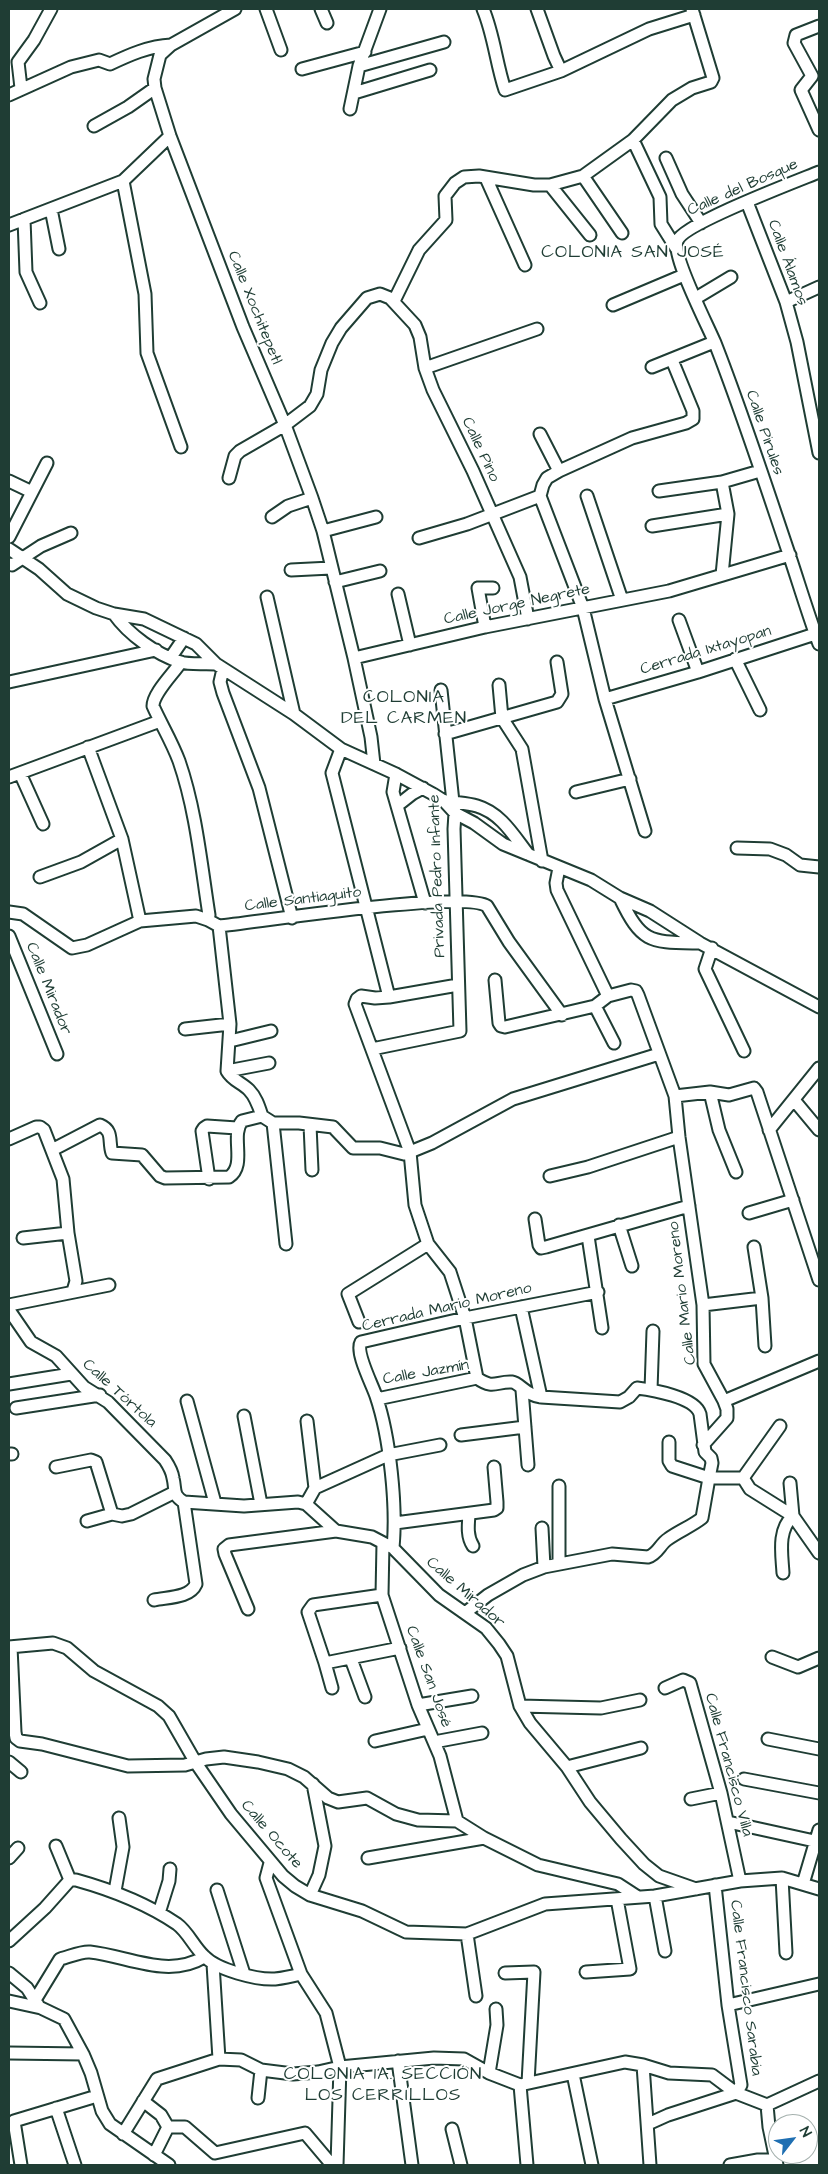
<!DOCTYPE html>
<html>
<head>
<meta charset="utf-8">
<style>
	body { margin:0 }
	#map { position:relative; width:828px; height:2174px; overflow:hidden; background:#fff; font-family:"Architects Daughter",sans-serif }
	canvas { display:block }
	.frame { position:absolute; inset:0; border:10px solid #1f3d34; pointer-events:none }
	.north { position:absolute; left:768px; top:2114px; width:50px; height:50px; box-sizing:border-box; background:#fff; border:1px solid #a5b1ae; border-radius:50%; rotate:60deg; font-size:14px; font-weight:700; line-height:20px; text-align:center; color:#1f3d34 }
	.north::after { content:''; display:block; margin:auto; width:18px; height:22px; background:#1f6fb2; clip-path:polygon(50% 0,100% 100%,50% 72%,0 100%) }
</style>
</head>
<body>
<div id="map">
<canvas width="828" height="2174"></canvas>
<div class="frame"></div>
<div class="north">N</div>
</div>
<script>
const context = document.querySelector('canvas').getContext('2d');
context.lineJoin = 'round';
function strokePath(path, color, width, dash) { context.strokeStyle = color; context.lineWidth = width; context.lineCap = dash ? 'butt' : 'round'; context.setLineDash(dash || []); context.stroke(path); }
function label(font, color, halo, rows, align = 'center') {
  context.font = font + ' "Architects Daughter",sans-serif'; context.lineWidth = 4; context.setLineDash([]); context.textBaseline = 'middle'; context.strokeStyle = halo; context.fillStyle = color; for (const [text, x, y, turn = 0] of rows) {
    context.save(); context.translate(x, y); context.rotate((+turn || 0) * Math.PI / 180); context.textAlign = isNaN(turn) ? turn : align; if (halo) context.strokeText(text, 0, 0); context.fillText(text, 0, 0); context.restore();
  }
}
const minor = new Path2D(`
	M 235,9 L 171,45 L 160,55 L 154,79 L 155,88 L 170,136 L 243,327 L 285,425 L 312,498 L 323,531 L 354,658 L 371,737 L 374,764
	M 266,9 L 281,50
	M 321,9 L 327,23
	M 483,9 C 494,35 496,63 505,90 L 561,71 L 649,29 L 694,15
	M 537,9 L 554,56 L 561,71
	M 819,26 L 796,35 L 794,43 L 812,76 L 801,90 L 819,130
	M 359,66 L 444,42
	M 302,69 L 365,52
	M 21,88 L 18,62 L 34,40 L 51,9
	M 354,93 L 430,70
	M 9,95 L 71,67 L 99,60 L 110,64 C 129,55 149,46 171,45
	M 350,109 L 359,66 L 380,9
	M 94,126 L 128,107 L 155,88
	M 633,140 L 660,197 L 661,224 L 676,248
	M 666,158 L 682,194 L 701,223
	M 819,172 C 797,181 683,224 677,241 C 672,256 707,324 715,343 C 742,412 765,483 789,554 C 799,584 808,614 819,644
	M 583,176 L 622,233
	M 486,178 L 525,265
	M 123,181 L 145,294 L 147,353 L 181,447
	M 550,185 L 590,235
	M 747,202 L 786,302 L 797,342 L 819,453
	M 51,209 L 59,249
	M 24,219 L 26,272 L 40,303
	M 9,225 L 123,181 L 170,136
	M 696,298 L 731,277
	M 394,301 L 419,250 L 446,220 L 445,196 L 455,183 L 464,177 L 479,176 L 534,185 L 550,185 L 583,176 L 633,140 L 672,100 L 692,88 L 711,82 L 713,78 L 692,9
	M 786,302 L 819,287
	M 613,305 L 684,275
	M 652,367 L 714,342
	M 425,368 L 537,329
	M 540,434 L 559,471
	M 229,478 L 235,456 L 240,451 L 285,425 L 310,406 L 317,394 L 321,370 L 332,343 L 341,328 L 367,298 L 380,294 L 390,298 L 415,325 L 420,337 L 425,368 L 433,390 L 473,471 L 520,577 L 528,619
	M 9,481 L 32,492
	M 659,491 L 722,482 L 760,471
	M 540,496 L 583,608 L 605,699 L 645,831
	M 540,496 L 543,485 L 547,478 L 559,471 L 632,438 L 686,423 L 693,419 L 693,411 L 672,360
	M 587,496 L 622,600
	M 272,517 L 288,506 L 312,498
	M 652,526 L 728,514
	M 323,531 L 376,517
	M 9,537 L 47,463
	M 419,538 L 467,524 L 540,496
	M 9,549 L 39,569 L 67,594 L 96,608 L 114,614 L 144,619 L 196,644 L 216,664 L 294,714 L 341,749 L 396,774 L 433,794 L 444,801 L 455,813 L 474,823 L 503,844 L 591,880 L 620,898 L 650,911 L 700,943 L 819,1007
	M 9,564 L 12,565 L 41,546 L 71,533
	M 291,570 L 331,568
	M 722,575 L 728,514 L 722,482
	M 335,582 L 380,571
	M 398,594 L 410,645
	M 267,597 L 294,714
	M 114,614 C 129,635 156,654 180,662 C 191,665 205,663 216,664
	M 679,620 L 698,672
	M 485,627 L 478,588 L 493,588
	M 171,657 L 184,638
	M 354,658 L 485,627 L 669,591 L 790,555
	M 735,659 L 760,710
	M 181,662 C 174,673 153,693 153,706 C 161,724 172,742 179,761 C 196,810 201,864 209,915 L 208,920
	M 223,669 L 220,682 L 223,693 L 259,788 L 292,918
	M 9,682 L 156,650
	M 499,685 L 502,718
	M 605,699 L 698,672 L 815,634
	M 502,718 L 522,749 L 542,861
	M 445,734 L 557,702 L 562,694 L 557,662
	M 88,747 L 122,839 L 140,921
	M 341,749 L 332,773 L 389,997
	M 20,773 L 43,824
	M 396,774 L 393,792 L 425,903
	M 9,777 L 160,721
	M 576,792 L 630,779
	M 446,801 C 456,803 467,803 477,806 C 501,813 514,836 528,854
	M 398,805 L 412,794 L 423,788
	M 737,848 L 770,849 L 786,855 L 800,865 L 819,867
	M 559,868 L 556,883 L 557,890 L 608,996
	M 40,877 L 81,862 L 122,839
	M 620,898 C 642,944 650,942 699,943
	M 9,912 L 23,914 L 72,948 L 87,945 L 140,921 L 196,916 L 208,920 L 219,926 C 259,922 463,890 487,906 L 509,942 L 562,1015
	M 219,926 L 230,1024 L 227,1071 C 232,1080 242,1083 249,1090 C 256,1097 259,1107 262,1116
	M 9,936 L 57,1054
	M 712,948 L 705,969 L 744,1051
	M 495,980 L 499,1023 L 501,1026 L 505,1027 L 595,1006 L 608,996 L 631,990 L 636,991 L 638,995 L 675,1096 L 679,1137 L 703,1305 L 704,1364 L 724,1401 L 727,1409 L 727,1418 L 703,1445
	M 458,985 L 389,997 L 375,998 L 361,996 L 357,999 L 355,1004 L 410,1152 L 415,1205 L 428,1244 L 450,1272 L 465,1318 L 477,1378
	M 595,1006 L 614,1043
	M 185,1029 L 230,1024
	M 230,1041 L 271,1031
	M 372,1049 L 460,1031 L 454,829 L 455,813 L 453,802 L 441,690
	M 227,1071 L 269,1063
	M 710,1092 L 719,1130 L 736,1172
	M 675,1096 L 710,1092 L 729,1095 L 754,1088 L 757,1092 L 819,1280
	M 794,1100 L 819,1130
	M 262,1116 L 273,1123 L 299,1123 L 333,1127 L 353,1148 L 380,1148 L 404,1154 L 410,1152 L 432,1143 L 513,1099 L 659,1054
	M 273,1123 L 286,1244
	M 310,1125 L 312,1170
	M 769,1130 L 819,1068
	M 9,1139 L 36,1127 L 40,1127 L 44,1130 L 63,1179 L 68,1233 L 76,1281 L 73,1291
	M 52,1150 L 100,1125 C 114,1131 108,1141 112,1153 L 142,1155 L 160,1176 L 165,1178 L 229,1177 C 247,1165 230,1136 242,1121 L 262,1116
	M 550,1176 L 588,1167 L 679,1137
	M 209,1179 L 202,1131 L 204,1128 L 207,1126 L 237,1128
	M 749,1213 L 793,1200
	M 535,1219 L 539,1245 L 541,1248 L 546,1247 L 689,1206
	M 619,1225 L 632,1266
	M 588,1236 L 602,1328
	M 23,1238 L 68,1233
	M 754,1247 L 762,1298 L 765,1346
	M 9,1305 L 109,1285
	M 703,1305 L 762,1298
	M 521,1307 L 541,1397
	M 9,1310 L 31,1342 L 56,1356 L 84,1387 L 108,1402 L 165,1460 C 169,1466 172,1471 173,1478 C 176,1490 172,1495 184,1502 L 244,1506 L 298,1502 L 306,1504 L 336,1531
	M 359,1322 L 348,1294 L 428,1244
	M 9,1384 L 71,1374
	M 522,1390 L 528,1465
	M 651,1390 L 653,1331
	M 377,1399 L 477,1378 C 494,1390 496,1381 512,1382 C 520,1383 525,1395 541,1397 L 620,1402 L 629,1397 L 637,1388 C 653,1390 695,1397 700,1414 L 705,1452 L 711,1458 L 712,1463 L 709,1478 L 743,1478 L 750,1489 L 793,1516 L 819,1553
	M 187,1401 L 215,1503
	M 724,1401 L 819,1361
	M 16,1408 L 100,1395
	M 244,1416 L 261,1504
	M 307,1421 L 315,1488
	M 461,1435 L 525,1427
	M 9,1454 L 12,1454
	M 56,1467 L 91,1460 L 96,1462 L 112,1514
	M 743,1478 L 780,1426
	M 306,1504 L 315,1488 L 388,1455 L 440,1445
	M 469,1515 C 468,1526 467,1537 473,1546
	M 87,1521 L 112,1514 L 122,1516 L 131,1514 L 173,1493
	M 395,1523 L 494,1510 L 497,1508 L 497,1502 L 494,1467
	M 542,1528 L 544,1567
	M 383,1543 L 382,1595 L 418,1705 L 440,1756 L 457,1821
	M 393,1548 C 397,1506 390,1437 376,1396 C 372,1384 355,1352 361,1342 L 465,1318 L 598,1292
	M 559,1563 L 559,1486
	M 783,1573 C 782,1555 777,1530 793,1516 L 790,1483
	M 382,1595 L 313,1605 L 308,1612 L 325,1663 L 400,1648
	M 154,1600 C 168,1597 190,1598 196,1584 L 184,1502
	M 248,1609 L 225,1554 L 224,1549 L 229,1545 L 336,1531 L 372,1537 L 393,1548 L 439,1595 L 486,1628 L 499,1644 L 507,1656 L 520,1706 L 530,1723 L 567,1767 L 590,1802 L 621,1839 L 644,1864 L 659,1876 L 696,1889
	M 465,1613 L 488,1595 L 523,1575 L 544,1567 L 612,1554 L 648,1557 C 658,1554 660,1544 668,1539 C 679,1531 692,1526 702,1518 L 709,1478 L 672,1466 L 669,1461 L 669,1442
	M 9,1647 L 53,1643 L 67,1648 L 94,1671 L 158,1706 L 169,1716 L 196,1763 L 231,1814 L 283,1876 L 295,1886 L 310,1895 L 362,1911 L 406,1932 L 467,1934 L 545,1904 L 655,1896 L 740,1881 L 782,1878 L 819,1889
	M 11,1647 L 15,1732 L 16,1738 L 20,1741 L 42,1744 L 128,1766 L 185,1765 L 206,1759 L 224,1757 L 258,1762 L 288,1769 L 304,1777 L 328,1798 L 338,1802 L 367,1798 L 396,1814 L 418,1820 L 457,1821 L 484,1838 L 538,1865 L 618,1884 L 638,1897
	M 772,1657 L 798,1667 L 819,1658
	M 351,1659 L 365,1697
	M 325,1663 L 332,1688
	M 665,1688 L 683,1680 L 690,1683 L 721,1793 L 740,1881
	M 418,1705 L 472,1696
	M 520,1706 L 601,1708 L 640,1700
	M 768,1739 L 819,1749
	M 375,1741 L 428,1729
	M 434,1742 L 482,1733
	M 9,1762 L 21,1772
	M 567,1767 L 641,1748
	M 744,1779 L 819,1793
	M 691,1799 L 721,1793
	M 728,1822 L 819,1842
	M 56,1846 L 70,1880
	M 9,1858 L 18,1848
	M 368,1858 L 484,1838
	M 270,1863 L 266,1878 L 301,1974 L 326,2013 L 340,2067 L 337,2165
	M 782,1878 L 786,1953
	M 803,1884 L 819,1830
	M 715,1885 L 728,2005 L 741,2085 L 736,2093
	M 217,1890 L 244,1974
	M 115,1891 L 123,1847 L 119,1818
	M 310,1895 L 319,1875 L 325,1846 L 313,1784
	M 655,1896 L 665,1951
	M 159,1913 L 169,1881 L 170,1869
	M 467,1934 L 476,1996
	M 9,1941 L 45,1908 L 70,1880 L 76,1880 C 112,1890 146,1903 177,1924 C 188,1932 194,1947 204,1956 C 217,1970 257,1980 275,1979 C 284,1978 293,1976 301,1974
	M 213,1964 L 219,2059
	M 586,1972 L 630,1969 L 617,1899
	M 9,1973 L 27,1988 L 38,2005
	M 505,1973 L 534,1972 L 528,2083
	M 35,2000 L 60,1959 C 69,1957 81,1951 90,1952 C 128,1956 168,1979 204,1957
	M 9,2001 L 41,2008 L 64,2019 L 83,2054 L 91,2073 L 102,2111 L 110,2124 L 169,2165
	M 728,2005 L 819,1984
	M 9,2053 L 83,2054
	M 398,2061 L 412,2165
	M 643,2065 L 650,2165
	M 489,2073 L 497,2025 L 496,2009
	M 573,2074 L 592,2165
	M 520,2085 L 527,2165
	M 258,2098 L 261,2070
	M 143,2101 L 161,2115 L 168,2127 L 154,2155
	M 767,2105 L 769,2127 L 777,2165
	M 56,2108 L 75,2165
	M 14,2121 L 97,2096
	M 14,2121 L 21,2165
	M 648,2124 L 668,2115 L 736,2093
	M 168,2127 L 185,2127 L 215,2153 L 305,2133 L 332,2165
	M 452,2129 L 461,2165
	M 123,2134 L 157,2079 L 219,2059 L 241,2060 L 261,2070 L 293,2074 L 318,2072 L 340,2067 L 434,2058 L 464,2059 L 489,2073 L 520,2085 L 625,2062 L 643,2065 L 669,2073 L 712,2075 L 736,2093 L 767,2105 L 819,2081
	M 730,2165 L 758,2160 L 776,2160`);
strokePath(minor, '#1f3d34', 15);
strokePath(minor, '#fff', 11);
label('16px', '#1f3d34', '#fff', [
	["Calle del Bosque",743,188,-24],
	["Calle Álamos",787,263,70],
	["Calle Xochitepetl",254,308,68],
	["Calle Pirules",764,433,71],
	["Calle Pino",480,450,65],
	["Calle Jorge Negrete",517,605,-12],
	["Cerrada Ixtayopan",706,651,-17],
	["Privada Pedro Infante",438,876,-92],
	["Calle Santiaguito",303,900,-7],
	["Calle Mirador",48,989,68],
	["Calle Mario Moreno",683,1293,-97],
	["Cerrada Mario Moreno",447,1308,-13],
	["Calle Jazmín",426,1373,-10],
	["Calle Tórtola",119,1394,42],
	["Calle Mirador",465,1593,41],
	["Calle San José",428,1677,70],
	["Calle Francisco Villa",728,1765,75],
	["Calle Ocote",271,1835,49],
	["Calle Francisco Sarabia",745,1988,83]
]);
context.letterSpacing = '1px';
label('18px', '#1f3d34', '#fff', [
	["COLONIA SAN JOSÉ",633,253],
	["COLONIA",404,698],
	["DEL CARMEN",404,719],
	["COLONIA 1A. SECCIÓN",383,2075],
	["LOS CERRILLOS",383,2096]
]);
context.letterSpacing = '0px';
</script>
</body>
</html>
